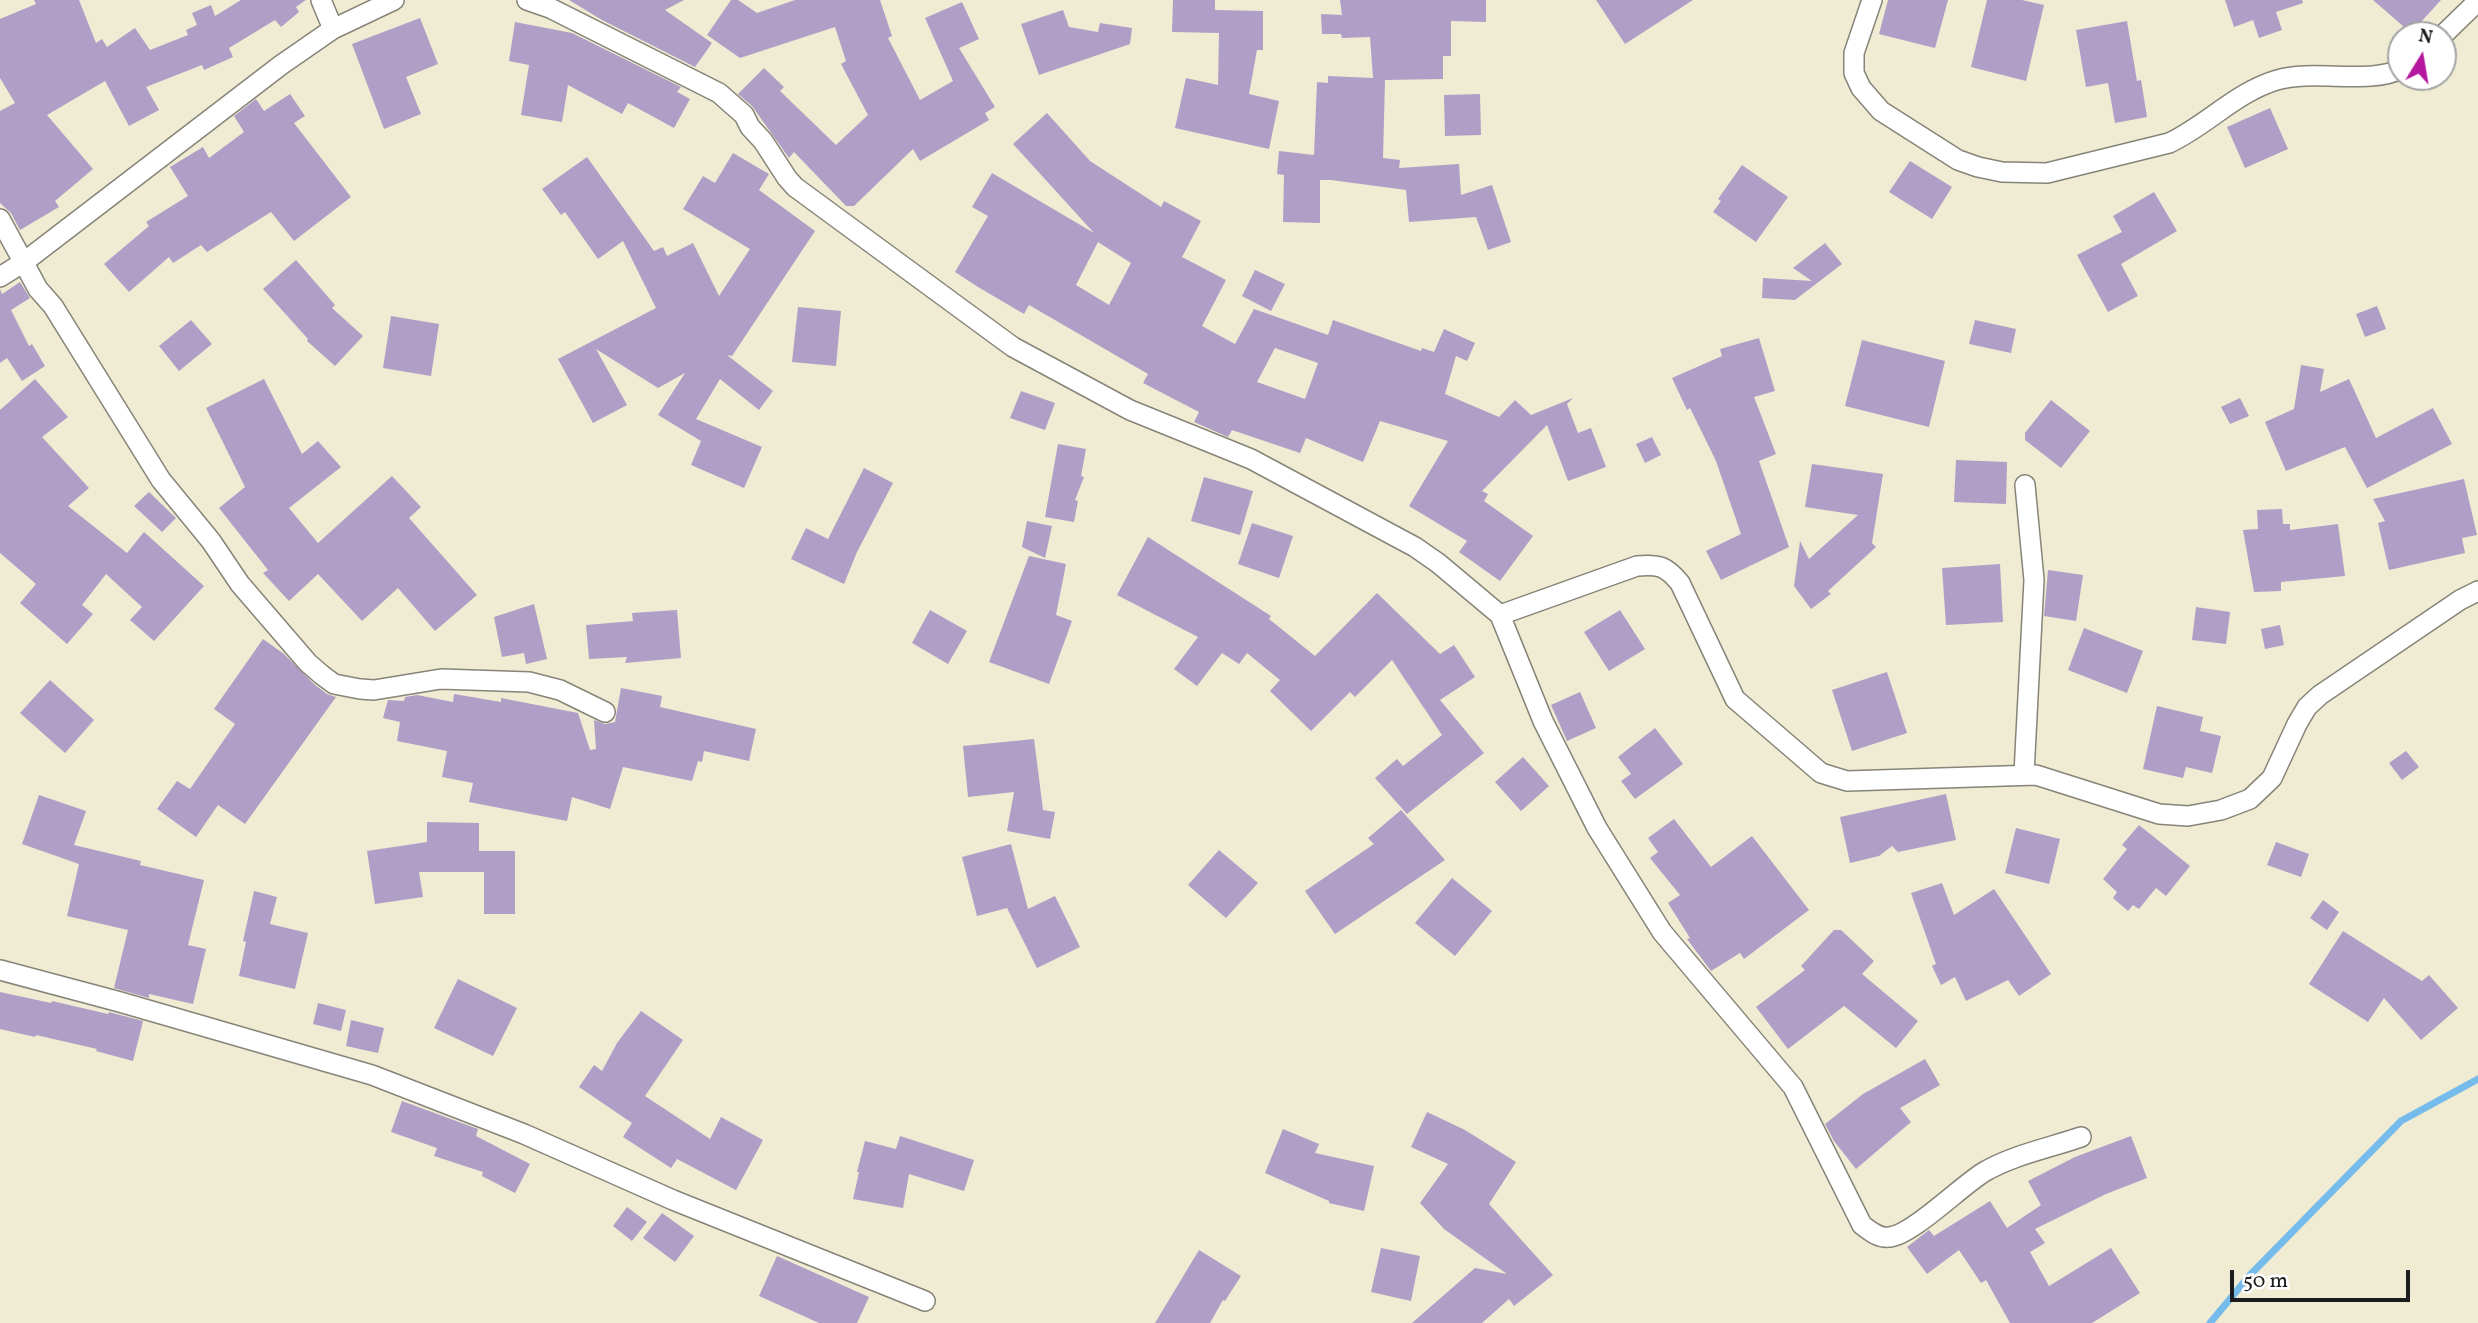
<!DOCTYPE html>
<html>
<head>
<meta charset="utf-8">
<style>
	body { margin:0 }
	#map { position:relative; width:2478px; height:1323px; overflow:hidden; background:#f0ebd3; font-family:Vollkorn,serif }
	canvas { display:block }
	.north { position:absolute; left:2387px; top:21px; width:70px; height:70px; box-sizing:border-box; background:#fff; border:2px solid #a4a4a4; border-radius:50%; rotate:11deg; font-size:19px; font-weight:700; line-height:28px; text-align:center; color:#1c1c1c }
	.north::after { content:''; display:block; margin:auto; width:24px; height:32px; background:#b5179e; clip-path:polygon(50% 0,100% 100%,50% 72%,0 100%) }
	.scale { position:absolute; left:2230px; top:1270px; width:180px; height:32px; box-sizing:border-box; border:4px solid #1c1c1c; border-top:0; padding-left:9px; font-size:21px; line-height:24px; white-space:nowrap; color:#1c1c1c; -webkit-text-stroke:5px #fff; paint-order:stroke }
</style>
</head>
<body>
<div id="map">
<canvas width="2478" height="1323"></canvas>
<div class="north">N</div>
<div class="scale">50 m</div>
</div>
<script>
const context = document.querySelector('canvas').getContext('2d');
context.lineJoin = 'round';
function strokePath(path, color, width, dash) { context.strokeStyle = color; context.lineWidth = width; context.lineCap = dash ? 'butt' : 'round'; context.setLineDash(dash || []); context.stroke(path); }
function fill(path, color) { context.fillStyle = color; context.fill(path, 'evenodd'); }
strokePath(new Path2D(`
	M 2210,1323 L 2250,1275 L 2401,1121 L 2478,1079`), '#75bbec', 7);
fill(new Path2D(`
	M 34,0 L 79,0 L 96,43 L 102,39 L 107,47 L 135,28 L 150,50 L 188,35 L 186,30 L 197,25 L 192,13 L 211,5 L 215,16 L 241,0 L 306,0 L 296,7 L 299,12 L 281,27 L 275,20 L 229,48 L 233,57 L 204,70 L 202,65 L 146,87 L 159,110 L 129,126 L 105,81 L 47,115 L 93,169 L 55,201 L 59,207 L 20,230 L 11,213 L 0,203 L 0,111 L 15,103 L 0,78 L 0,19 L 36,4 Z
	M 569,0 L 684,0 L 665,10 L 712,43 L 695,67 L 602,20 Z
	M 731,0 L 738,0 L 757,13 L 795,0 L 880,0 L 892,36 L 888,38 L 920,100 L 953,81 L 925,18 L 962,2 L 979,39 L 959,48 L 995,107 L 985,113 L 989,120 L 920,161 L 913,149 L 854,206 L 846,206 L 794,152 L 789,158 L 752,106 L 738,94 L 764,68 L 784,87 L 780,91 L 836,145 L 868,115 L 841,64 L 846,61 L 835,27 L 740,58 L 707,35 Z
	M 1173,0 L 1215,0 L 1215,10 L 1263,11 L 1263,50 L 1257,50 L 1249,94 L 1279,101 L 1269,149 L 1175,128 L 1186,78 L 1218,85 L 1219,33 L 1172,32 Z
	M 1340,0 L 1486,0 L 1486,22 L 1451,21 L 1451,56 L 1443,56 L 1443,79 L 1385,80 L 1383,158 L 1400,160 L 1399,168 L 1459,164 L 1461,195 L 1492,185 L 1511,242 L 1488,250 L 1476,217 L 1409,222 L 1406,190 L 1331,180 L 1320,180 L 1320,223 L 1283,222 L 1284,175 L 1277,174 L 1279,151 L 1314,155 L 1317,82 L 1328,83 L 1328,76 L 1373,78 L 1370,37 L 1342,38 L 1341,34 L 1322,34 L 1321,14 L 1342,15 Z
	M 1596,0 L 1693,0 L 1625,44 Z
	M 1888,0 L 1948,0 L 1935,48 L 1879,34 Z
	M 1987,0 L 2022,0 L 2044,5 L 2026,81 L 1971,67 Z
	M 2225,0 L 2302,0 L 2303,3 L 2276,12 L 2282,30 L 2259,38 L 2253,20 L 2234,27 Z
	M 2373,0 L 2441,0 L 2411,33 Z
	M 1063,10 L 1069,27 L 1098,32 L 1100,23 L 1132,28 L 1130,44 L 1039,75 L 1021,24 Z
	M 420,18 L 438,64 L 406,77 L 421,114 L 384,129 L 352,44 Z
	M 2127,21 L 2137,81 L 2141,80 L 2147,117 L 2115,123 L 2108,83 L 2086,87 L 2076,30 Z
	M 515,22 L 572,33 L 681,87 L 677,92 L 690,99 L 674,128 L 628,103 L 622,114 L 568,85 L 562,122 L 521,115 L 529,65 L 509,61 Z
	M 290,94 L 305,116 L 294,123 L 351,197 L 294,241 L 271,212 L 207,252 L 201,245 L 173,263 L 169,257 L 129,292 L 104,264 L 149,226 L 146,222 L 188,196 L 170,167 L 203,147 L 209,158 L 244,132 L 234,116 L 256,99 L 264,111 Z
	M 1480,94 L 1481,135 L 1445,136 L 1444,95 Z
	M 2270,108 L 2288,149 L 2245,168 L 2227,127 Z
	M 1047,113 L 1090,161 L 1161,207 L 1164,201 L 1201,221 L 1182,257 L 1226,280 L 1202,326 L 1235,344 L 1254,309 L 1328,335 L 1333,320 L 1421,351 L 1422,348 L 1434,352 L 1444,329 L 1475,343 L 1467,361 L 1456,356 L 1445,394 L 1499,417 L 1515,400 L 1531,415 L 1573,398 L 1567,404 L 1578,433 L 1591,428 L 1606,467 L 1568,481 L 1547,425 L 1482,491 L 1488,494 L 1484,501 L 1533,536 L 1500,581 L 1459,552 L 1467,541 L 1409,506 L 1448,441 L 1380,421 L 1363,462 L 1306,438 L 1300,453 L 1232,430 L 1228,437 L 1194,422 L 1199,412 L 1143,383 L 1148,374 L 1029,305 L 1024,314 L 978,287 L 955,272 L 988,216 L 972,207 L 992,173 L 1094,233 L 1013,144 ZM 1098,242 L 1131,263 L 1109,305 L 1076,285 ZM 1275,348 L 1318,363 L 1305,399 L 1257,382 Z
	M 733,153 L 769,174 L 759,190 L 815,231 L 732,356 L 727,355 L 773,391 L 759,410 L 720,379 L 696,419 L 762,447 L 744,488 L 691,465 L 701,441 L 658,415 L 685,373 L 658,388 L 596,349 L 627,405 L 593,423 L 558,359 L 656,308 L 623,241 L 598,259 L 565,212 L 561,215 L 542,189 L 587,157 L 654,251 L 663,247 L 667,256 L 693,243 L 719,296 L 750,249 L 683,209 L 703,176 L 715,183 Z
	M 1910,161 L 1952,187 L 1932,219 L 1889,192 Z
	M 1742,165 L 1788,197 L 1756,242 L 1713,212 L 1721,201 L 1718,199 Z
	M 2154,192 L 2177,231 L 2121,264 L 2138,296 L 2108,312 L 2077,255 L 2122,232 L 2113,216 Z
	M 1825,243 L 1842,264 L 1795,300 L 1762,298 L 1763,278 L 1812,281 L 1793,268 Z
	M 296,260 L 335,305 L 332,308 L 363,336 L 335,366 L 307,341 L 308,339 L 263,289 Z
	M 1255,270 L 1285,284 L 1271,311 L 1242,296 Z
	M 20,282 L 30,298 L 11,310 L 29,346 L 32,344 L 45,366 L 22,381 L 7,358 L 0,363 L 0,289 L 2,294 Z
	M 2377,306 L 2386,329 L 2365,337 L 2356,314 Z
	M 798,307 L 841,311 L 836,366 L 792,362 Z
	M 391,316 L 439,324 L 431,376 L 383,368 Z
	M 191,320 L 212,344 L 179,371 L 159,346 Z
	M 1975,320 L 2016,329 L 2011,353 L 1969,344 Z
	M 1759,338 L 1775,391 L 1754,397 L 1776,454 L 1759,461 L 1789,547 L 1721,580 L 1706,551 L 1741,534 L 1716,461 L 1690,408 L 1687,410 L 1672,378 L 1722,356 L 1720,349 Z
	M 1862,340 L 1945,361 L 1929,427 L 1845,406 Z
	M 2301,365 L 2324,369 L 2320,392 L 2349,379 L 2376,438 L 2433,408 L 2452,444 L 2367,488 L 2345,447 L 2286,471 L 2265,422 L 2294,409 Z
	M 35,379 L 68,417 L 42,437 L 89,488 L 68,506 L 127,553 L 144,532 L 204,586 L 154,641 L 130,620 L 142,607 L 106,574 L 82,605 L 93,614 L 67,644 L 20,603 L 36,584 L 0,553 L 0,410 Z
	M 264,379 L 302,454 L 318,441 L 341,467 L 289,508 L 318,543 L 392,476 L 421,507 L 409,518 L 477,595 L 435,631 L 398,588 L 362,621 L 318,574 L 289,601 L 263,573 L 268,570 L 219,508 L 245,487 L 206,408 Z
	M 1021,391 L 1055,403 L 1045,430 L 1010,418 Z
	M 2240,398 L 2249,416 L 2230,424 L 2221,407 Z
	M 2051,400 L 2090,431 L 2061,468 L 2025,440 L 2025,433 Z
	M 1652,437 L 1661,455 L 1645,463 L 1636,444 Z
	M 1058,444 L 1086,449 L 1081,476 L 1084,477 L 1075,500 L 1078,501 L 1074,522 L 1045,517 Z
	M 1956,460 L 2007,462 L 2006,504 L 1954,502 Z
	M 1812,464 L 1883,474 L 1872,543 L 1876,547 L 1828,591 L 1831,594 L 1811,609 L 1794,586 L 1800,541 L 1809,559 L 1858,515 L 1805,507 Z
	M 864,468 L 893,483 L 857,552 L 844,584 L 791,559 L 806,528 L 828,539 Z
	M 1204,477 L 1253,491 L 1240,535 L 1191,521 Z
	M 2464,479 L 2477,535 L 2462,538 L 2465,553 L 2389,570 L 2378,523 L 2385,521 L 2373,499 Z
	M 149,492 L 176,518 L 162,532 L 134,506 Z
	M 2282,509 L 2283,524 L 2290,524 L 2290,530 L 2338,524 L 2345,576 L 2281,582 L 2281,591 L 2254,592 L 2243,530 L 2258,529 L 2257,510 Z
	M 1027,521 L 1052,526 L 1045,558 L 1022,547 Z
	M 1252,523 L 1293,536 L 1279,578 L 1238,564 Z
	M 1148,537 L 1271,616 L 1269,619 L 1315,656 L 1377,593 L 1440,654 L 1454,645 L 1475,677 L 1440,700 L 1484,753 L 1407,814 L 1375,778 L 1397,759 L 1403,766 L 1442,735 L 1392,660 L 1355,697 L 1350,692 L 1311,731 L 1270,691 L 1280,680 L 1247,653 L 1239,664 L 1222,653 L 1197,686 L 1174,669 L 1198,637 L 1117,595 Z
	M 1029,556 L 1066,564 L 1056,615 L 1072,621 L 1049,684 L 989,662 Z
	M 2000,564 L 2003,622 L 1946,625 L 1942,568 Z
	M 2048,570 L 2083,575 L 2076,621 L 2044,616 Z
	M 534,604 L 547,659 L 526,664 L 524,653 L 502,657 L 494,617 Z
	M 2196,607 L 2230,612 L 2226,644 L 2192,640 Z
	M 677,610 L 681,658 L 625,663 L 627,657 L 589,659 L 586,625 L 633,621 L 632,613 Z
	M 930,610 L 967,631 L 948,664 L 912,643 Z
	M 1620,610 L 1645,649 L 1609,671 L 1584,632 Z
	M 2280,625 L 2284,645 L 2265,649 L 2261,629 Z
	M 2084,628 L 2143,651 L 2127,693 L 2068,670 Z
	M 263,639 L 284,654 L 314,684 L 327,694 L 336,697 L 245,824 L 218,805 L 196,837 L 157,809 L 177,781 L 190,789 L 235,724 L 214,709 Z
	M 1887,672 L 1907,733 L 1852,751 L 1832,690 Z
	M 50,680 L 94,720 L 65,753 L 20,713 Z
	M 621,688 L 662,696 L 660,707 L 756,729 L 749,761 L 704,751 L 702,762 L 698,761 L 692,781 L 623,767 L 610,809 L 572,797 L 567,821 L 469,802 L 473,783 L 442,777 L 447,751 L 397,741 L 400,722 L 383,718 L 388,700 L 404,701 L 405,697 L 417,695 L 453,702 L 454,694 L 501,702 L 501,698 L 578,713 L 590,750 L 596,749 L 594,720 L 605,724 L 615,722 Z
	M 1580,692 L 1596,728 L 1567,741 L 1551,705 Z
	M 2157,706 L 2203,717 L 2200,731 L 2221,736 L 2212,773 L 2186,767 L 2183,778 L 2143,769 Z
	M 1655,728 L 1683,764 L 1635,799 L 1621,781 L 1631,774 L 1618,757 Z
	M 1034,739 L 1043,810 L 1055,812 L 1050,839 L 1007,831 L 1014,792 L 968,797 L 963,746 Z
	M 2406,751 L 2419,767 L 2402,780 L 2389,763 Z
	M 1523,757 L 1549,786 L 1521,811 L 1495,782 Z
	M 1946,794 L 1956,840 L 1898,852 L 1892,846 L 1879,856 L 1850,863 L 1840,817 Z
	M 39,795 L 86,811 L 74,845 L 141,861 L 140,865 L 204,880 L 188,945 L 206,949 L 193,1004 L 149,994 L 149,998 L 114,988 L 128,930 L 67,916 L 79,864 L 22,844 Z
	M 1401,810 L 1445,860 L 1335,934 L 1305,891 L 1374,844 L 1368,838 Z
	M 1674,819 L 1711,867 L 1752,836 L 1809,910 L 1744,959 L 1740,953 L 1711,971 L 1687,939 L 1690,938 L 1668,903 L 1680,895 L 1650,858 L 1658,852 L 1648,838 Z
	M 427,822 L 479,823 L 479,851 L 515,851 L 515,914 L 484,914 L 484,872 L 419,872 L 423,897 L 375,904 L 367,851 L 427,842 Z
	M 2139,825 L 2190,866 L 2166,896 L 2156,888 L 2139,909 L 2133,905 L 2128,911 L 2113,898 L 2117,892 L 2103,879 L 2127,849 L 2122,845 Z
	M 2016,828 L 2060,839 L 2049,884 L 2005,873 Z
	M 2276,842 L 2309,854 L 2301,877 L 2267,865 Z
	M 1011,844 L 1028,909 L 1055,896 L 1080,947 L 1037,968 L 1007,908 L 977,916 L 962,857 Z
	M 1219,850 L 1258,883 L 1226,918 L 1188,885 Z
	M 1452,878 L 1492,911 L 1455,956 L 1415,923 Z
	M 1942,883 L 1954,915 L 1994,889 L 2051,974 L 2019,996 L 2008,980 L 1966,1001 L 1955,977 L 1941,985 L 1932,966 L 1936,964 L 1911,893 Z
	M 254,891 L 277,897 L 270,924 L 308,933 L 295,989 L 239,976 L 246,942 L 243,941 Z
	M 2323,900 L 2339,912 L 2327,930 L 2310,918 Z
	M 1834,930 L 1841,930 L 1874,961 L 1862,974 L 1918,1021 L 1896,1048 L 1844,1006 L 1788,1049 L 1756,1007 L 1805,970 L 1801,966 Z
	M 2343,931 L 2422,981 L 2429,975 L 2458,1008 L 2421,1040 L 2384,998 L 2368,1022 L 2309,984 Z
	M 458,979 L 517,1008 L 493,1056 L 434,1028 Z
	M 0,992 L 51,1003 L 52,1001 L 108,1014 L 109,1012 L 143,1021 L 133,1061 L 96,1051 L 97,1049 L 36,1035 L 35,1037 L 0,1029 Z
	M 318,1003 L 346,1010 L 341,1031 L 313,1024 Z
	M 641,1011 L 683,1040 L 645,1096 L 710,1139 L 721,1117 L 763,1140 L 736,1190 L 677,1159 L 671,1168 L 623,1137 L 632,1123 L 579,1087 L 594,1065 L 602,1071 L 617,1043 Z
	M 351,1020 L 384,1028 L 378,1053 L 346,1046 Z
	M 1925,1059 L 1940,1085 L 1900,1108 L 1911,1122 L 1856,1169 L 1834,1141 L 1825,1124 L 1863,1094 Z
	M 402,1101 L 478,1129 L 476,1136 L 530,1164 L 515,1193 L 482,1176 L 483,1172 L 434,1156 L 437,1148 L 391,1132 Z
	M 1427,1112 L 1465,1130 L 1516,1162 L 1489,1204 L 1553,1275 L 1514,1306 L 1509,1299 L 1482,1323 L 1412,1323 L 1475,1268 L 1507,1274 L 1444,1229 L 1420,1203 L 1448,1164 L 1411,1147 Z
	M 1283,1129 L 1319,1144 L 1315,1153 L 1374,1166 L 1364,1211 L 1329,1203 L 1329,1201 L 1265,1173 Z
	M 900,1136 L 974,1160 L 964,1191 L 909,1174 L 903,1208 L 853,1199 L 859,1172 L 857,1172 L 865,1141 L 896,1149 Z
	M 2131,1136 L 2147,1178 L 2106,1194 L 2035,1229 L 2045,1243 L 2030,1252 L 2049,1286 L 2111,1248 L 2140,1293 L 2092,1323 L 2010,1323 L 1986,1280 L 1981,1283 L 1959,1250 L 1927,1274 L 1907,1247 L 1929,1230 L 1934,1236 L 1990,1201 L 2007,1228 L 2041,1205 L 2028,1181 L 2075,1157 Z
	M 627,1207 L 647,1222 L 632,1241 L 613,1226 Z
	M 662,1213 L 694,1236 L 675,1262 L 643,1238 Z
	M 1381,1248 L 1420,1256 L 1411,1301 L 1371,1292 Z
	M 1199,1250 L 1241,1276 L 1225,1301 L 1223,1300 L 1210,1323 L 1155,1323 Z
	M 777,1256 L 869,1297 L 857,1323 L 819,1323 L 759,1296 Z`), '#af9fc7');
const minor = new Path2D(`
	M 321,0 L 333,29
	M 527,0 L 550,8 L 719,93 L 744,115 L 750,127 L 763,141 L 787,178 L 795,187 L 1013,347 L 1130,410 L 1251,459 L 1415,547 L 1438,563 L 1500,615 L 1543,721 L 1597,828 L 1662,932 L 1793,1087 L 1862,1225 C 1870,1231 1879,1239 1890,1237 C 1913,1234 1961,1186 1984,1172 C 2013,1155 2049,1148 2081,1137
	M 1872,0 L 1854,53 L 1854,73 L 1861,88 L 1881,111 L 1958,160 L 1978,167 L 2002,172 L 2047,173 L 2169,143 C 2206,126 2236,92 2277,80 C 2314,69 2368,85 2401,69
	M 2443,35 L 2478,1
	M 0,219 L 38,289 L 53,306 L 161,480 L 211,541 L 240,584 L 308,663 L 322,675 L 334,684 L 360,689 L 374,690 L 441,679 L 529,682 L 560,690 L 605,712
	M 0,277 L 24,262 L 281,65 L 333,29 L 394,0
	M 1500,615 L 1637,566 C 1659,564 1666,566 1680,583 L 1735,699 L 1821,773 L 1847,781 L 2036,775 L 2159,814 L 2188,816 L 2221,810 L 2250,799 L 2272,778 L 2297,724 L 2307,707 L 2320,695 L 2460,600 L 2478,591
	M 2024,774 L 2034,580 L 2025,485
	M 0,970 L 120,1002 L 372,1075 L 524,1134 L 673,1200 L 925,1301`);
strokePath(minor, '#868478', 22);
strokePath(minor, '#fff', 19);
</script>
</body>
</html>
